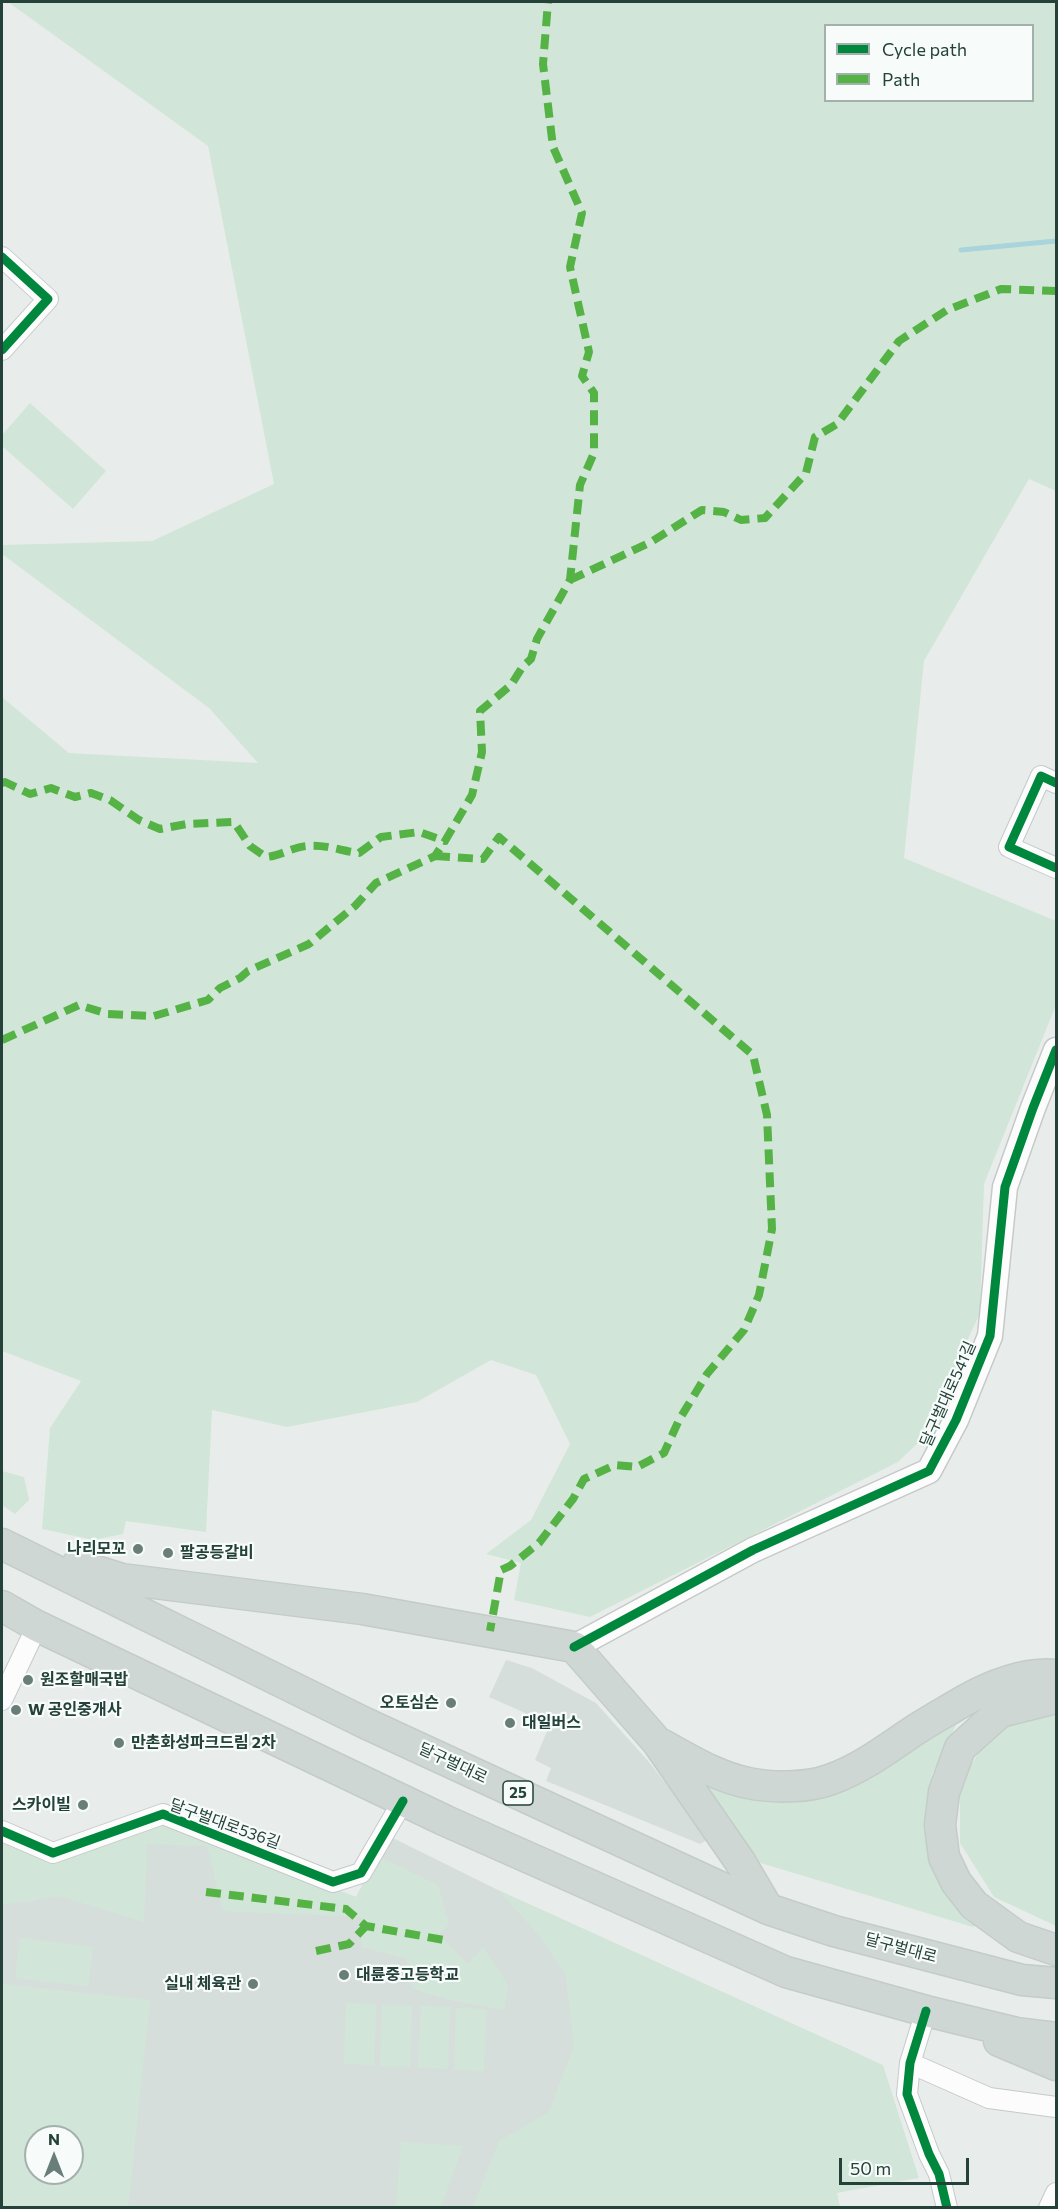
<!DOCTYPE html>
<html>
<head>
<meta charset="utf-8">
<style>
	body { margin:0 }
	#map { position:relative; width:1058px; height:2209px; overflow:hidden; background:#e8edeb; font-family:Commissioner,sans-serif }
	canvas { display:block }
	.frame { position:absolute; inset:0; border:3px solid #24423a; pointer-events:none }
	.legend { position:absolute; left:824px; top:24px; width:210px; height:78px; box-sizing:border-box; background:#f7fbf9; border:2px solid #a3b1ad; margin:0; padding:8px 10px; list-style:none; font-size:18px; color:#24423a }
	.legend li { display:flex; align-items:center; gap:12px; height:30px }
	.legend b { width:30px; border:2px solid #a3b1ad }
	.north { position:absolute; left:24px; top:2125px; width:60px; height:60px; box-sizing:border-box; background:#f7fbf9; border:2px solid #a3b1ad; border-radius:50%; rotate:0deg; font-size:16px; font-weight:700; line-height:24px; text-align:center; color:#24423a }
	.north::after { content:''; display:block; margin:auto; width:21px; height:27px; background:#697e78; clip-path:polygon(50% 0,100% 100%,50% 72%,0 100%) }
	.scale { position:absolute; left:839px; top:2158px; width:130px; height:27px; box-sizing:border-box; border:3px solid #24423a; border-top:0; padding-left:8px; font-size:18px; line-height:21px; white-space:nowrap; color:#24423a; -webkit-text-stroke:4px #f7fbf9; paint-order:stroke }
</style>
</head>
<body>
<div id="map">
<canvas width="1058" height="2209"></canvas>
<div class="frame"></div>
<ul class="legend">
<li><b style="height:8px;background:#00873e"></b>Cycle path</li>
<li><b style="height:8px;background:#55b346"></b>Path</li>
</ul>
<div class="north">N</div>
<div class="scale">50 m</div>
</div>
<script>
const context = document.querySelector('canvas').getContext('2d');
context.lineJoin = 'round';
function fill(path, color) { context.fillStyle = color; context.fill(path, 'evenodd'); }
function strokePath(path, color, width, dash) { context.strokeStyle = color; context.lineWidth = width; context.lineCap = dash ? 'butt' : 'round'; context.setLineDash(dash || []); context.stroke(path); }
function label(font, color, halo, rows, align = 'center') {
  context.font = font + ' Commissioner,"Noto Sans KR",sans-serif'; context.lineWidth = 4.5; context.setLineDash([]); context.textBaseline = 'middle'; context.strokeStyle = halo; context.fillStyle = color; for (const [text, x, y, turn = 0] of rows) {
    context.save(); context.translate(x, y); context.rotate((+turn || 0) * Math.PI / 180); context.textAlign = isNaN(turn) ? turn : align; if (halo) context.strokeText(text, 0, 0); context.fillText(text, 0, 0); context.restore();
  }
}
fill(new Path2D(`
	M 506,1660 L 532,1668 L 596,1703 L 649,1762 L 709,1839 L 700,1844 L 546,1781 L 551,1768 L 535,1760 L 550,1724 L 489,1697 Z
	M 159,1822 L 356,1897 L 389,1836 L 498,1890 L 857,2053 L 821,2207 L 2,2208 L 2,1836 L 53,1860 ZM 36,2137 L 72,2137 L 72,2173 L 36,2173 Z`), '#d6dedb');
fill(new Path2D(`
	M 8,2 L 1056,2 L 1056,491 L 1029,479 L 924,661 L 904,858 L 1056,921 L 1056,1005 L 984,1184 L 980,1313 L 922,1439 L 898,1462 L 590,1617 L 514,1600 L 521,1563 L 486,1554 L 531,1520 L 570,1444 L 536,1375 L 491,1360 L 417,1402 L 287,1427 L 212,1410 L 206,1532 L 126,1521 L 123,1534 L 94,1540 L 42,1529 L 50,1428 L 81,1381 L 2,1351 L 2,697 L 69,753 L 258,763 L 209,708 L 2,554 L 2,545 L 152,541 L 274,484 L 208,146 ZM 826,26 L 1032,26 L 1032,100 L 826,100 Z
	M 30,403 L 106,471 L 73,509 L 2,446 L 2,435 Z
	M 2,1471 L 24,1477 L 29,1500 L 15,1514 L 2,1505 Z
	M 1044,1708 L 1056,1710 L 1056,1926 L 994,1897 L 960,1843 L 960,1783 L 991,1732 Z
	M 961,1715 L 932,1774 L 928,1833 L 980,1923 L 973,1927 L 754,1861 L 700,1775 L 753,1797 Z
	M 159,1822 L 356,1897 L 378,1856 L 438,1885 L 449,1924 L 439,1935 L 468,1964 L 483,1947 L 508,1985 L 504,2010 L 450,2000 L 413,1989 L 406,1958 L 361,1947 L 362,1917 L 223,1911 L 207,1846 L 147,1844 L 144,1922 L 59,1896 L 2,1905 L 2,1836 L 53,1860 Z
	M 498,1890 L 883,2065 L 919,2178 L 837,2193 L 840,2207 L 473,2207 L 499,2141 L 549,2112 L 574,2046 L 566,1976 L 539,1935 Z
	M 20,1938 L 93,1947 L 88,1986 L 15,1978 Z
	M 2,1984 L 150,2000 L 128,2207 L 2,2207 ZM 36,2137 L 72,2137 L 72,2173 L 36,2173 Z
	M 346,2003 L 376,2004 L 374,2065 L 344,2064 Z
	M 382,2005 L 412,2006 L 410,2067 L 380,2066 Z
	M 421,2006 L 450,2007 L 448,2069 L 418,2068 Z
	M 456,2008 L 486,2009 L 484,2071 L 454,2070 Z
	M 401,2142 L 463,2146 L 441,2207 L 396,2207 Z`), '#d1e6d8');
strokePath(new Path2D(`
	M 961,250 L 1056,241`), '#a9d4db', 5);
const minor = new Path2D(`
	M 2,257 L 48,299 L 2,350
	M 1056,783 L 1041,776 L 1009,847 L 1056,868
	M 2,1700 L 37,1626
	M 2,1831 L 53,1853 L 163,1814 L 333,1882 L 361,1873 L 403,1801
	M 926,2011 L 910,2063 L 907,2094 L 929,2154 L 939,2174 L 947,2208
	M 910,2063 L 989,2098 L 1056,2107
	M 1049,2208 L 1056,2193`);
const tertiary = new Path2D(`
	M 574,1647 L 753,1550 L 929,1471 L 956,1420 L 990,1336 L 1005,1187 L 1033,1108 L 1056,1050`);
const primary = new Path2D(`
	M 2,1544 L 365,1723 L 768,1909 L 834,1931 L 1022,1980 L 1056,1983
	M 77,1565 L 122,1579 L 362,1609 L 574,1647 L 658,1743 L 741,1863 L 768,1909
	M 2,1606 L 37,1626 L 446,1821 L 786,1972 L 926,2011 L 1017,2033 L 1056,2038
	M 1056,1698 L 1000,1712 L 960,1748 L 944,1792 L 940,1825 L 944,1857 L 956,1882 L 974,1905 L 1018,1937 L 1056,1950
	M 661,1744 C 689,1759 717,1777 748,1783 C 771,1788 807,1788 829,1780 C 861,1769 888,1748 915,1730 C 930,1720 947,1711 962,1702 C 990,1686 1023,1672 1056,1675
	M 999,2041 L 1056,2065`);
strokePath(minor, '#c5cac8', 22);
strokePath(tertiary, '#c5cac8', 27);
strokePath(primary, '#c3ccc9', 33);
strokePath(minor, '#fcfcfc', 20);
strokePath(tertiary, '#fcfcfc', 24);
strokePath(primary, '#cfd7d5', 30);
strokePath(new Path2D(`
	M 570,580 L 651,542 L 702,510 L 724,512 L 741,520 L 765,518 L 806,473 L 815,437 L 837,424 L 899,341 L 947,310 L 1001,289 L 1056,291
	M 2,783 L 5,782 L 30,794 L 51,788 L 75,797 L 91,793 L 110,800 L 139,820 L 160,829 L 187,824 L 234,822 L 250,846 L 266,857 C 280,856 293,847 307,846 C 325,844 341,851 359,853 L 381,837 L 419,832 L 445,841 L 472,795 L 482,752 L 480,711 L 511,685 L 523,666 L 531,659 L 537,639 L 570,580 L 580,485 L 594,453 L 594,393 L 582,376 L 589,352 L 570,267 L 582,213 L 553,147 L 543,64 L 548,2
	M 435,856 L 483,859 L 499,837 L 753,1055 L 767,1115 L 772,1229 L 759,1295 L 744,1330 L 707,1374 L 679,1420 L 664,1453 L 637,1467 L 615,1465 L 584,1479 L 573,1499 L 539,1543 L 510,1566 L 501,1570 L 490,1631
	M 2,1040 L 79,1005 L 108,1014 L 154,1016 L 208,1000 L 220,988 L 240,978 L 248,971 L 309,944 L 355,906 L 376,883 L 435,856 L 445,841
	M 206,1892 L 346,1909 L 366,1926 L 444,1940
	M 316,1951 L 349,1944 L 366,1926`), '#55b346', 8, [15, 8]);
strokePath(new Path2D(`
	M 2,257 L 48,299 L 2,350
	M 1056,783 L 1041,776 L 1009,847 L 1056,868
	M 574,1647 L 753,1550 L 929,1471 L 956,1420 L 990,1336 L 1005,1187 L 1033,1108 L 1056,1050
	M 2,1831 L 53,1853 L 163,1814 L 333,1882 L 361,1873 L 403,1801
	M 926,2011 L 910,2063 L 907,2094 L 929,2154 L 939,2174 L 947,2208`), '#00873e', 9);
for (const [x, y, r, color] of [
	[138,1549,6,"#697e78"],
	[168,1553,6,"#697e78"],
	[28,1680,6,"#697e78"],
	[451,1703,6,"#697e78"],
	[16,1710,6,"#697e78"],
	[510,1723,6,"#697e78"],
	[119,1743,6,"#697e78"],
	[83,1805,6,"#697e78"],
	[344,1975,6,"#697e78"],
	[253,1984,6,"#697e78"]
]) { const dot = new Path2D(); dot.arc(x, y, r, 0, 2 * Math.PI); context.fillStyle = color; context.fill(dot); strokePath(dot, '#f7fbf9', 2); }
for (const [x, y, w] of [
	[518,1793,30]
]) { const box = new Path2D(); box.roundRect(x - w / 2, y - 12, w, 24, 4.5); context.fillStyle = '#f7fbf9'; context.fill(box); strokePath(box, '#24423a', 1.5); }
label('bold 15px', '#24423a', null, [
	["25",518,1793]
]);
label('16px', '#24423a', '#f7fbf9', [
	["달구벌대로541길",948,1394,-66],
	["달구벌대로",453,1763,25],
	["달구벌대로536길",225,1824,20],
	["달구벌대로",901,1948,15]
]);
label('bold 16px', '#24423a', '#f7fbf9', [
	["나리모꼬",126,1549,"right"],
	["팔공등갈비",180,1553],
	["원조할매국밥",40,1680],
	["오토심슨",439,1703,"right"],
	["W 공인중개사",28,1710],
	["대일버스",522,1723],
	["만촌화성파크드림 2차",131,1743],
	["스카이빌",71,1805,"right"],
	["대륜중고등학교",356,1975],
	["실내 체육관",241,1984,"right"]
], 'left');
</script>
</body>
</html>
